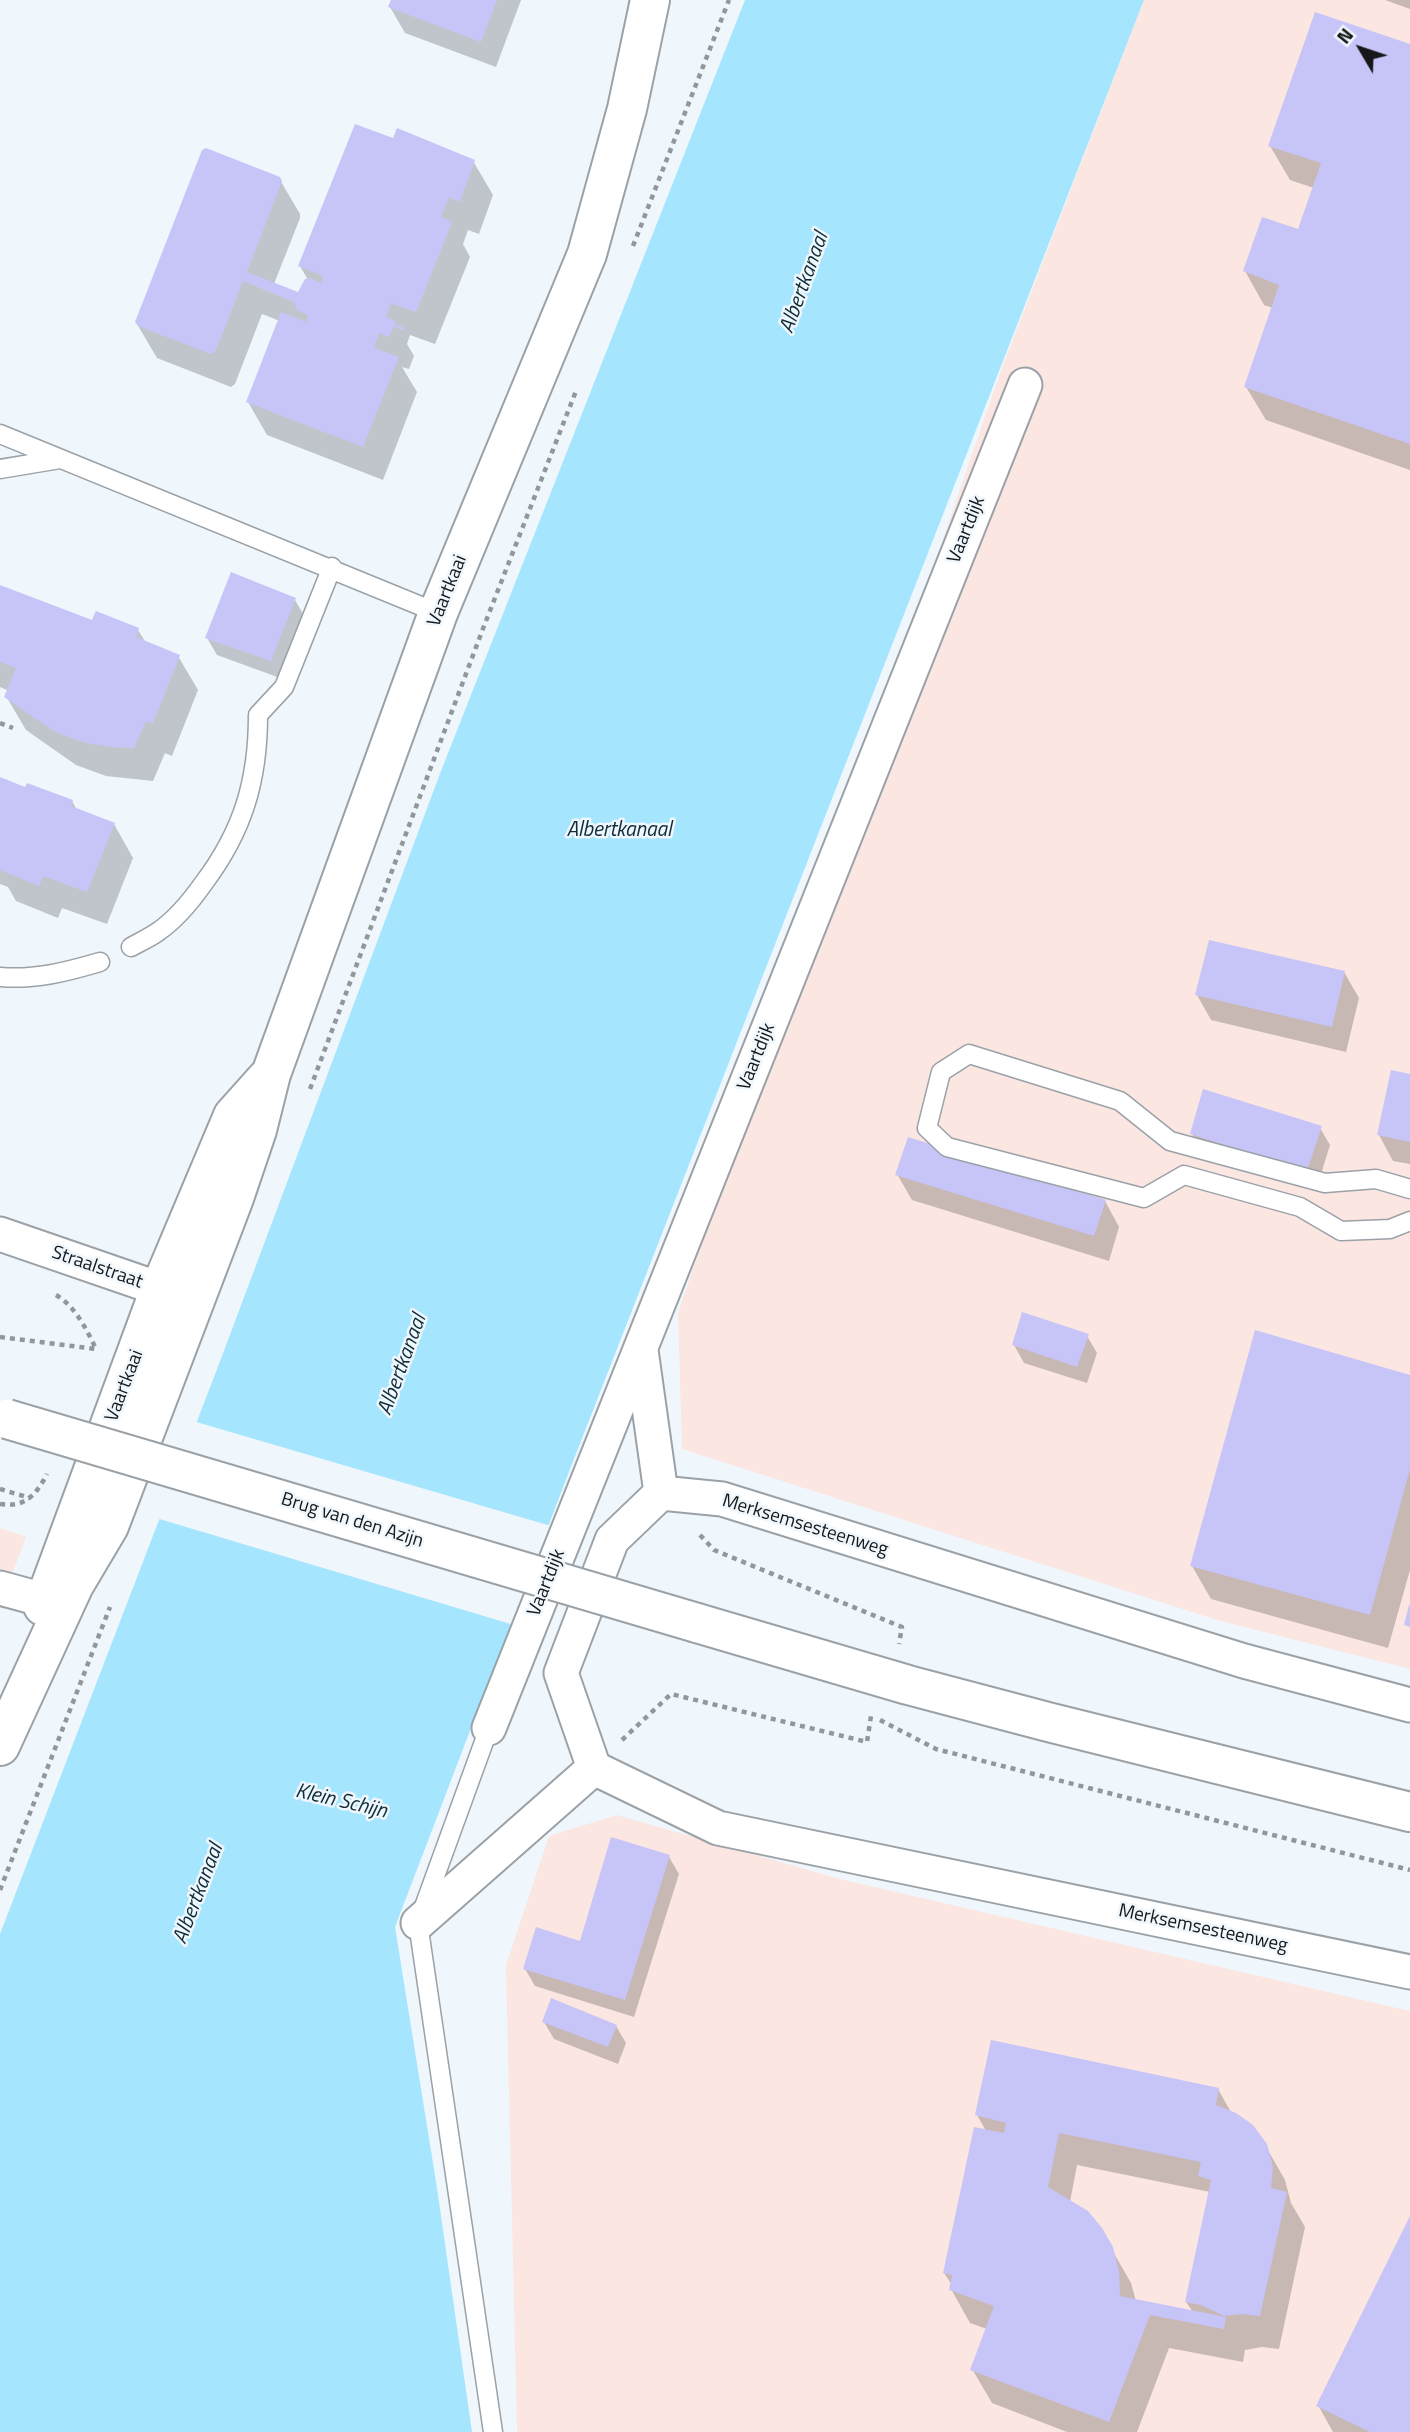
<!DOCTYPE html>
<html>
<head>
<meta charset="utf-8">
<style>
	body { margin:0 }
	#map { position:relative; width:1410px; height:2432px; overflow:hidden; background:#eff7fd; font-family:"Titillium Web",sans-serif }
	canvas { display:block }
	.north { position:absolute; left:1326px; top:14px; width:70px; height:70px; -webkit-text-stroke:5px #eff7fd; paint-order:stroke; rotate:309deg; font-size:19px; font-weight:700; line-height:28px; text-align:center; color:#151719 }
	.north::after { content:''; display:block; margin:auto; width:24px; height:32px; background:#151719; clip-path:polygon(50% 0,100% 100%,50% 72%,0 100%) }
</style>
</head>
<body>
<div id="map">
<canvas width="1410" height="2432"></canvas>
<div class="north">N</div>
</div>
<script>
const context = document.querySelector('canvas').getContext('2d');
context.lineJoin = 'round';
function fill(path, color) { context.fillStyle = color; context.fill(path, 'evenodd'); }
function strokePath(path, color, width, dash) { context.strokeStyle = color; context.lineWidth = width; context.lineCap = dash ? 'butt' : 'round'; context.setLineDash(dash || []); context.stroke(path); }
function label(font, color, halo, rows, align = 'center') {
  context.font = font + ' "Titillium Web",sans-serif'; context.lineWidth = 5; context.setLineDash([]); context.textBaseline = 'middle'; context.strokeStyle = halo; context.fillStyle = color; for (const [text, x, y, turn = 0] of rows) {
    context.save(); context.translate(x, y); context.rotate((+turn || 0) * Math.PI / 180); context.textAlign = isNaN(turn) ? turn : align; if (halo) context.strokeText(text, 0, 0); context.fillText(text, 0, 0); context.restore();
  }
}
fill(new Path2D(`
	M 1144,0 L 1410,0 L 1410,1669 L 1217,1620 L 682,1449 L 678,1313 L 1001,370 Z
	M 0,1528 L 26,1537 L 0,1607 Z
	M 617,1815 L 840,1879 L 1410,2011 L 1410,2432 L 517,2432 L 506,1965 L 549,1836 Z`), '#fbe6e2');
fill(new Path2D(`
	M 745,0 L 1144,0 L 572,1464 L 395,1927 L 437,2188 L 472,2432 L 0,2432 L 0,1934 L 222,1356 L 441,771 Z`), '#a6e5fe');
fill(new Path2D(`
	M 193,1421 L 551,1526 L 514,1625 L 156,1518 Z`), '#eff7fd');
fill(new Path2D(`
	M 393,0 L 521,0 L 496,67 L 405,33 L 390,7 Z
	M 1385,0 L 1410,0 L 1410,9 Z
	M 1410,46 L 1410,470 L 1266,420 L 1246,387 L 1273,308 L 1264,305 L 1245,271 L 1300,231 L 1314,188 L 1290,180 L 1270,146 Z
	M 394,140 L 473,161 L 493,195 L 479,234 L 468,230 L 463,244 L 470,257 L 435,344 L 410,335 L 407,344 L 414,356 L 409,369 L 402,367 L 417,392 L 383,480 L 267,435 L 248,402 L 280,321 L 262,314 L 235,384 L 231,387 L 157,358 L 137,324 L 280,180 L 300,214 L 300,218 L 274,284 L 299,294 L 308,280 L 300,266 Z
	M 0,587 L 92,622 L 138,630 L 146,643 L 178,656 L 198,690 L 172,756 L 165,753 L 153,781 L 106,776 L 76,765 L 26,730 L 6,696 L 9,691 L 0,687 Z
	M 295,600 L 305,617 L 280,678 L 217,655 L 207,638 Z
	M 0,779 L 26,789 L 72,801 L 77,810 L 114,824 L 133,858 L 107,924 L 62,908 L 58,918 L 16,901 L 8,887 L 0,884 Z
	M 1344,972 L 1359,998 L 1346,1052 L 1211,1020 L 1197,995 Z
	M 1410,1075 L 1410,1164 L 1393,1161 L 1379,1135 Z
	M 1320,1128 L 1330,1145 L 1317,1187 L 1202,1151 L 1192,1134 Z
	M 897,1174 L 1105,1201 L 1119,1227 L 1109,1261 L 912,1200 Z
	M 1087,1336 L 1097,1353 L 1087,1383 L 1024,1363 L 1014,1345 Z
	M 1410,1376 L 1410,1570 L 1388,1648 L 1211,1599 L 1192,1566 Z
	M 669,1857 L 679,1874 L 634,2017 L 535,1986 L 525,1969 L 581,1943 Z
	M 544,2022 L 616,2026 L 626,2043 L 618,2064 L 554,2039 Z
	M 1218,2089 L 1232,2114 L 1265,2145 L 1285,2180 L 1291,2203 L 1305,2227 L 1279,2349 L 1262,2347 L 1245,2350 L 1243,2362 L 1169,2348 L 1137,2432 L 1067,2432 L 992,2403 L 972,2369 L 987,2329 L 970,2323 L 951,2289 L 952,2285 L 944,2273 L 986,2131 L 977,2115 ZM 1077,2165 L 1210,2192 L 1186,2302 L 1193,2312 L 1136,2301 L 1131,2283 L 1100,2229 L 1070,2202 Z
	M 1410,2220 L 1410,2432 L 1333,2432 L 1318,2405 Z`), '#0003');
fill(new Path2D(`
	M 391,0 L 497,0 L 481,42 L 388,7 Z
	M 1315,12 L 1410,44 L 1410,444 L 1244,387 L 1279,285 L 1243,271 L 1262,217 L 1298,229 L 1321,163 L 1268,146 Z
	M 355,124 L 393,138 L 397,128 L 475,160 L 460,202 L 449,197 L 441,217 L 452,222 L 416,312 L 391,303 L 386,317 L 396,321 L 395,324 L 404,328 L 403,330 L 394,326 L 389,337 L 379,333 L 374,348 L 399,357 L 363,447 L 246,402 L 281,312 L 306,322 L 308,315 L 297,310 L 294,302 L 243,281 L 216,350 L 211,354 L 138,326 L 135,322 L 202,150 L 206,148 L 280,177 L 282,181 L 247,272 L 298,292 L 305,279 L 309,278 L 321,283 L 323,276 L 298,266 Z
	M 231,572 L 296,598 L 271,661 L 205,638 Z
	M 0,585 L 92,620 L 96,611 L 139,628 L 136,637 L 180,655 L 153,723 L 146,721 L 134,748 L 111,747 L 86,743 L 55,732 L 4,697 L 16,668 L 0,662 Z
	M 0,777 L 25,787 L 27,783 L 73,800 L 71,806 L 115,823 L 87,892 L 43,876 L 39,886 L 0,870 Z
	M 1209,940 L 1345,971 L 1332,1027 L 1195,995 Z
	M 1391,1070 L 1410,1074 L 1410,1142 L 1377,1135 Z
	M 1203,1089 L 1322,1126 L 1307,1171 L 1190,1134 Z
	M 908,1137 L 1106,1200 L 1094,1236 L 895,1175 Z
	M 1022,1312 L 1089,1334 L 1077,1367 L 1012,1345 Z
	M 1255,1330 L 1410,1375 L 1410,1469 L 1370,1615 L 1190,1566 Z
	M 1409,1605 L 1410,1605 L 1410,1627 L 1404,1625 Z
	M 611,1837 L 670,1855 L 625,2000 L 523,1969 L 536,1927 L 580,1941 Z
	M 551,1998 L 617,2025 L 608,2047 L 542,2022 Z
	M 991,2040 L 1219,2088 L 1216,2105 L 1236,2113 L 1253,2125 L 1267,2144 L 1270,2155 L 1273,2167 L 1271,2188 L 1287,2192 L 1260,2316 L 1242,2314 L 1224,2316 L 1201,2305 L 1185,2302 L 1211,2180 L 1198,2176 L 1201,2162 L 1059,2133 L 1048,2187 L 1088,2211 L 1102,2228 L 1113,2247 L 1119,2272 L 1120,2296 L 1226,2317 L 1224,2329 L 1150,2315 L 1109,2422 L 970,2370 L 994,2306 L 949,2290 L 952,2275 L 943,2273 L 974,2127 L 1004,2133 L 1006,2123 L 975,2115 Z
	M 1410,2216 L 1410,2432 L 1370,2432 L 1316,2406 Z`), '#c7c4f8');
const service = new Path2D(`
	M 0,434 L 438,613
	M 0,469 L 60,459
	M 131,947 C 140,942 151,937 159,931 C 176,919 191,901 203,884 C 243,831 258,781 258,715 L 284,687 L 332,567
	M 0,977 C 35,980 66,972 100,962
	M 1410,1189 L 1376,1179 L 1325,1183 L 1170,1141 L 1120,1101 L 969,1054 L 941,1072 L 927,1128 L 947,1147 L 1144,1198 L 1184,1175 L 1300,1207 L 1341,1231 L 1390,1229 L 1410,1221
	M 489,1728 L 418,1923 L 493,2432`);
const minor = new Path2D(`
	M 0,1234 L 183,1297
	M 641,1350 L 661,1493
	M 0,1588 L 44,1600
	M 1410,1705 L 1244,1661 L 722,1499 L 661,1493 L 612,1540 L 561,1673 L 594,1768 L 718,1828 L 1410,1972
	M 489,1728 L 1025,385
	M 418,1923 L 594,1768`);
const tertiary = new Path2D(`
	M 43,1606 L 160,1289 L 233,1116 L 267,1078
	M 0,1746 L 74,1585 L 109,1526 L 234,1198 L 257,1130 L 271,1074 L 438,613 L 587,254 L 627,109 L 650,0`);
const secondary = new Path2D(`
	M 697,1623 L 908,1685 L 1048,1722 L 1410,1812`);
strokePath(service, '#9aa1a7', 21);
strokePath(minor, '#9aa1a7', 37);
strokePath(tertiary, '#9aa1a7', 42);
strokePath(secondary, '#9aa1a7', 42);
strokePath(new Path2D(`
	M 633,246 L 729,0
	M 0,723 L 13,728
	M 310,1089 L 484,626 L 576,391
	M 56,1295 C 75,1306 87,1330 96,1349
	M 0,1337 L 96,1349
	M 0,1489 L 30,1498
	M 0,1504 C 25,1508 36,1495 47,1474
	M 700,1535 L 714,1550 L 902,1627 L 899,1644
	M 880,1720 L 936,1749 L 1410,1870
	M 622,1740 L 671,1694 L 867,1742 L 871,1716
	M 0,1890 L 110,1607`), '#91979b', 4.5, [5, 5]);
strokePath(service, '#fff', 18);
strokePath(minor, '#fff', 33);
strokePath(tertiary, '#fff', 38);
strokePath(secondary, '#fff', 38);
const secondaryBridge = new Path2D(`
	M 7,1419 L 697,1623`);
strokePath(secondaryBridge, '#9aa1a7', 42, []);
strokePath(secondaryBridge, '#fff', 38);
label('19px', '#151719', '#eff7fd', [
	["Vaartdijk",967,530,-68],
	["Vaartkaai",448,591,-68],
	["Vaartdijk",757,1057,-68],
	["Straalstraat",97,1268,19],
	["Vaartkaai",125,1386,-69],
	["Brug van den Azijn",352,1521,17],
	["Merksemsesteenweg",805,1526,17],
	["Vaartdijk",547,1583,-68],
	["Merksemsesteenweg",1203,1929,12]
]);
label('italic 21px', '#0f2d38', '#eff7fd', [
	["Albertkanaal",805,283,-70],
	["Albertkanaal",619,831],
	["Albertkanaal",403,1365,-70],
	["Klein Schijn",341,1802,13],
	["Albertkanaal",199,1894,-69]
]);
</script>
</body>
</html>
